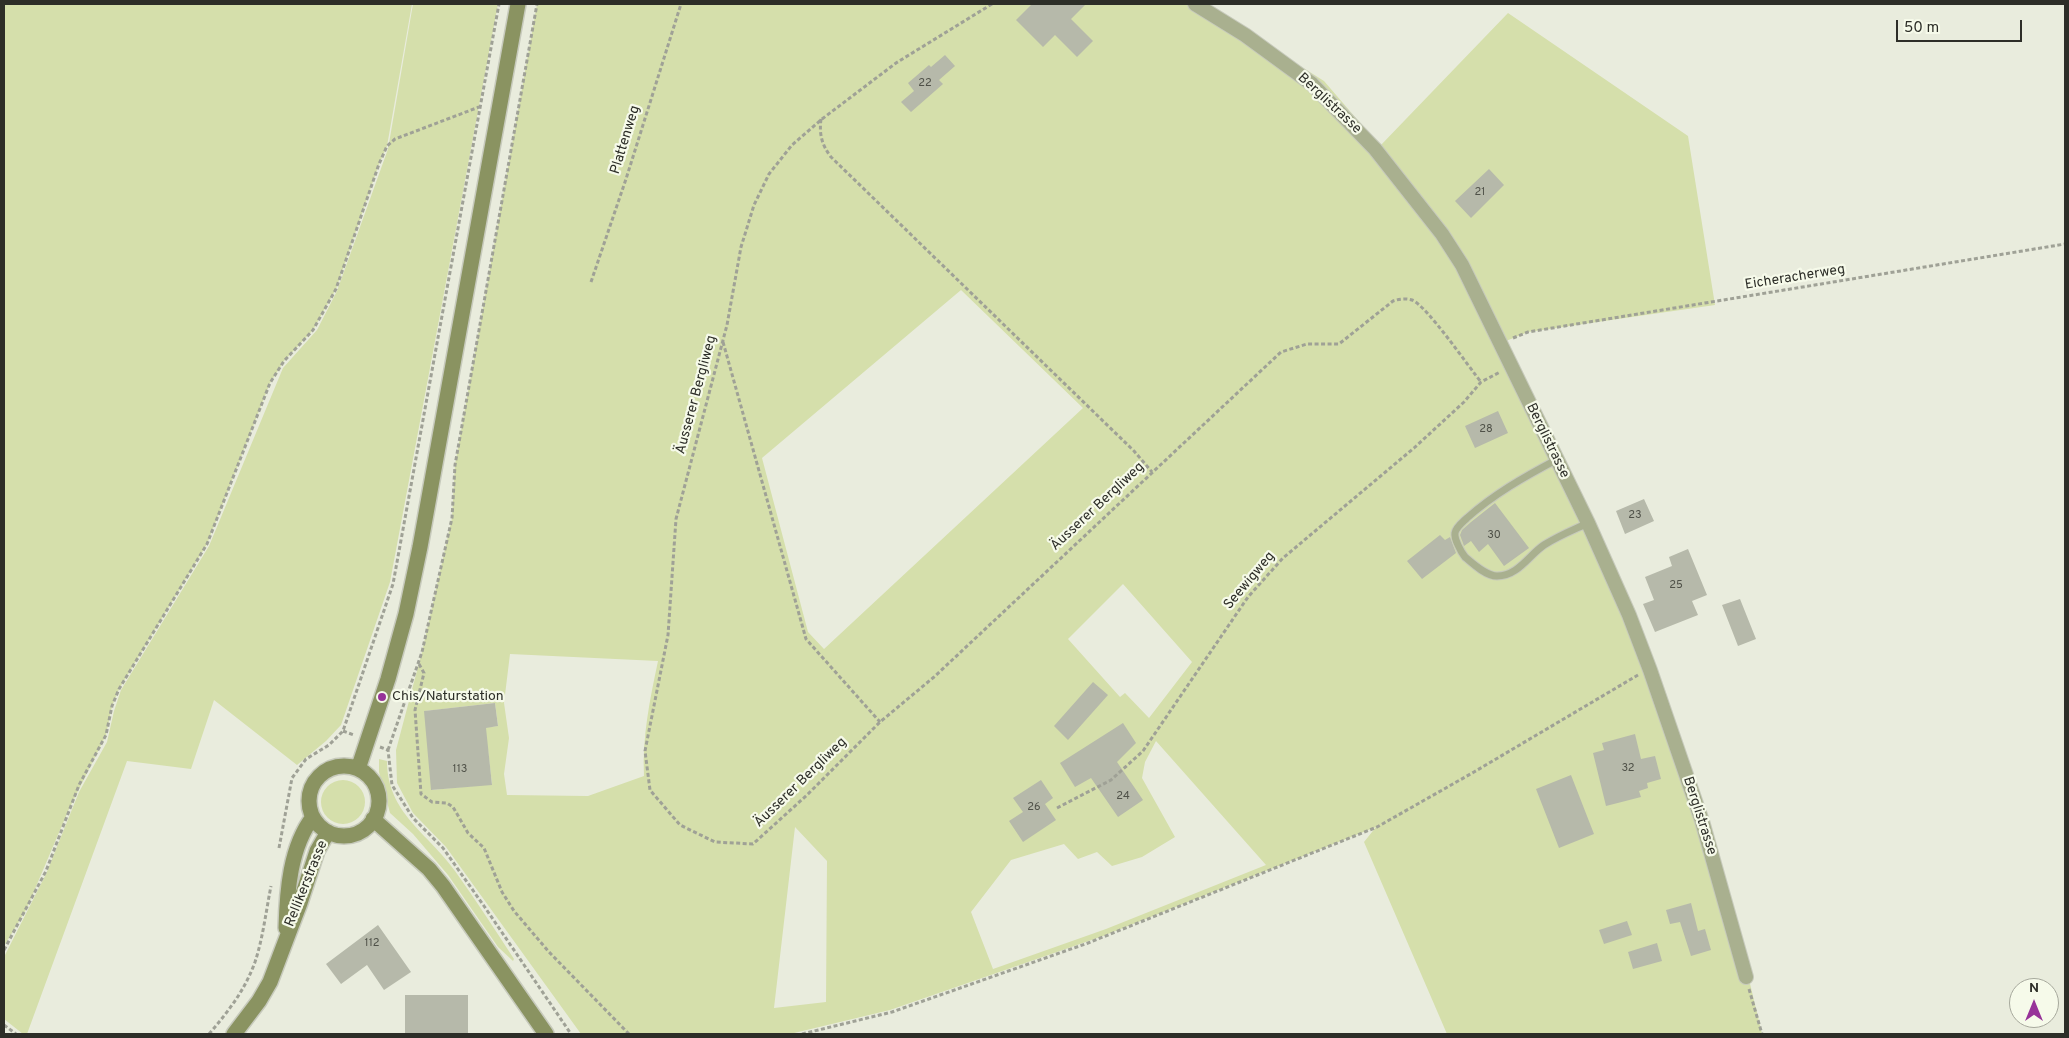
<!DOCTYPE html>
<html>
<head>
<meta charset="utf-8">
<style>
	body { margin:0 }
	#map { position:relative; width:2069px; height:1038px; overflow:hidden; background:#e9ecdd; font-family:Overpass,sans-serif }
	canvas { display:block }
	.frame { position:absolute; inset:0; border:5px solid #2d2e28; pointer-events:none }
	.north { position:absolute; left:2009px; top:978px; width:50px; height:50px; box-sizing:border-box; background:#f6faea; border:1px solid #a6a89c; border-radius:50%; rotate:0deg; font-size:14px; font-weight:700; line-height:20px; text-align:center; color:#2d2e28 }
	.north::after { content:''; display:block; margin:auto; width:18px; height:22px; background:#973399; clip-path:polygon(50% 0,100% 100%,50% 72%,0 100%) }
	.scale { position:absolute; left:1896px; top:20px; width:126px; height:22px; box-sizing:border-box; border:2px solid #2d2e28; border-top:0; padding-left:6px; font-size:15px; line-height:18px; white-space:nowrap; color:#2d2e28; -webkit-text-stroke:4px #f6faea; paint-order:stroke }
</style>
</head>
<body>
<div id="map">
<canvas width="2069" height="1038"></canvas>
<div class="frame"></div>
<div class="north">N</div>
<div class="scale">50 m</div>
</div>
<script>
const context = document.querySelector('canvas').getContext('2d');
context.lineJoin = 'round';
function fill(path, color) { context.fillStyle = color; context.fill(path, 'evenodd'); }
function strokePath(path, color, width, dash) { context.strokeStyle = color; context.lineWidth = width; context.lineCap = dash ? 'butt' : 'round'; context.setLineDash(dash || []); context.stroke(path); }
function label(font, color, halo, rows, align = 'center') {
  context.font = font + ' Overpass,sans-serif'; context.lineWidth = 4.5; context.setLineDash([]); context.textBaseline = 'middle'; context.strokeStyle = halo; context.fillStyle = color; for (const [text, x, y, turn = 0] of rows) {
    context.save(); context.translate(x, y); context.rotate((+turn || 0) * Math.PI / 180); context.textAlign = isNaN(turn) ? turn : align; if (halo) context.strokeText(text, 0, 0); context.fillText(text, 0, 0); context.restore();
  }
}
fill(new Path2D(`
	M 4,4 L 412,4 L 387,146 L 379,164 L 336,289 L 313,330 L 284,361 L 270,383 L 207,544 L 119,689 L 112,706 L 106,735 L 69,809 L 26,910 L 4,946 Z
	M 413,4 L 498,4 L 390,582 L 341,725 L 326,741 L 297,765 L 214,700 L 191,769 L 127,761 L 27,1034 L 23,1034 L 4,1019 L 4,957 L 46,874 L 79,792 L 107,742 L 114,711 L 121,690 L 209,546 L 283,368 L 317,330 L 337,291 L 388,149 Z
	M 537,4 L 1202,4 L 1324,81 L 1380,146 L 1508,13 L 1688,136 L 1715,305 L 1528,332 L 1506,341 L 1653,671 L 1747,971 L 1762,1034 L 1447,1034 L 1364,842 L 1376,827 L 1103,936 L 890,1010 L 790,1034 L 581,1034 L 446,847 L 413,813 L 397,783 L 396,750 L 422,652 L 452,518 L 455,465 ZM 961,290 L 1083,408 L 824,649 L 808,632 L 762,458 ZM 1123,584 L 1192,662 L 1149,718 L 1125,693 L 1120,697 L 1068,639 ZM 510,654 L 658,661 C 650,699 642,737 644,776 L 588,796 L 507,795 L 504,774 L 509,738 L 504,703 ZM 495,703 L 498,726 L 427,734 L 425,711 ZM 1156,741 L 1266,865 L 1106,929 L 993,969 L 971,912 L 1011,860 L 1064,844 L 1078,859 L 1097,852 L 1112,866 L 1142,857 L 1175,837 L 1142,778 L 1145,762 ZM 488,750 L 492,784 L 432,790 L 429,756 ZM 795,827 L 827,861 L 826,1002 L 774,1008 Z
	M 379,759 L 387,761 C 387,813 428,833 455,871 C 476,900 495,930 514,959 L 513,961 L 498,947 L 448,875 L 413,834 L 390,813 L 379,772 Z
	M321 802a22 22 0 1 1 44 0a22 22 0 1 1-44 0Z`), '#d5dfab');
fill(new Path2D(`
	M 1032,4 L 1086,4 L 1071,19 L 1093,41 L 1077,57 L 1055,35 L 1043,47 L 1016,20 Z
	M 945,55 L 955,66 L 939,80 L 943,84 L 911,112 L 901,102 L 914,91 L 908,83 L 929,65 L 931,67 Z
	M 1489,169 L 1504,185 L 1471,218 L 1455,201 Z
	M 1498,411 L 1508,433 L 1475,448 L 1465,426 Z
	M 1644,499 L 1654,521 L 1625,534 L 1616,511 Z
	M 1495,503 L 1529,548 L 1504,566 L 1488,544 L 1479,552 L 1471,541 L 1464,546 L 1460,535 L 1462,530 L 1471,522 Z
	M 1440,535 L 1445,540 L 1450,537 L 1456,553 L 1422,579 L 1407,561 Z
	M 1688,549 L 1707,595 L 1692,601 L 1698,615 L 1655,632 L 1643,604 L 1654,600 L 1645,577 L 1672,566 L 1669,557 Z
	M 1740,599 L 1756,639 L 1738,646 L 1722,605 Z
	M 1093,682 L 1108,695 L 1068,740 L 1054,726 Z
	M 495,703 L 498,726 L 486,728 L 492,785 L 431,790 L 424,711 Z
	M 1123,723 L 1136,743 L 1117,762 L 1143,800 L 1118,817 L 1091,778 L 1075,787 L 1060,763 Z
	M 1635,734 L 1641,759 L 1655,756 L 1661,779 L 1647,783 L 1648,788 L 1639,791 L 1641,797 L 1606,806 L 1593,753 L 1604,750 L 1602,743 Z
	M 1571,775 L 1594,834 L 1559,848 L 1536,789 Z
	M 1041,780 L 1053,798 L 1045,804 L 1056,820 L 1023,842 L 1009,821 L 1023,812 L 1013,798 Z
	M 1691,903 L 1698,931 L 1705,929 L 1711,950 L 1691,956 L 1680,922 L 1670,924 L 1666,910 Z
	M 1627,921 L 1632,935 L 1604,944 L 1599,930 Z
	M 378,925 L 411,972 L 384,990 L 367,965 L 341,984 L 326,964 Z
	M 1657,943 L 1662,961 L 1633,969 L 1628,952 Z
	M 405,995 L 468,995 L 468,1034 L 405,1034 Z`), '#b6b9aa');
const lane = new Path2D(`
	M 1556,460 C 1524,477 1494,494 1467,518 C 1463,522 1456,527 1455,533 C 1454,539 1461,552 1465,557 C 1473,564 1486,576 1497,576 C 1518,576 1529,555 1544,545 C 1558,536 1573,530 1588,523`);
const street = new Path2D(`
	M 1195,4 L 1245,35 L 1312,84 L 1375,149 L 1442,234 L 1462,265 L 1588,523 L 1629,615 L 1650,670 L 1702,821 L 1746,977`);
const secondary = new Path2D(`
	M309 801a35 35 0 1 1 70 0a35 35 0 1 1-70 0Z
	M 358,769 L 388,679 L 406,614 L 420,547 L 518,4
	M 373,819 L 429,869 L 443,886 L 546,1034
	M 286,928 C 287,891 290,847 313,817
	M 234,1034 L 259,1001 L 270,982 L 300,903 L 317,851 L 328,832`);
strokePath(lane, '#c7cabc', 9);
strokePath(street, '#c7cabc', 16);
strokePath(secondary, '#c7cabc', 18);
strokePath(new Path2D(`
	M 992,4 L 896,63 L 822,119 L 792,145 L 769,174 L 754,205 L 741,247 L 727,325 L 676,519 L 668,635 L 645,751 L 650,790 L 680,825 L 715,842 L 753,844 L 807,795 L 880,722 L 934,677 L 1281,352 L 1307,344 L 1339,344 L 1393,301 C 1399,299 1406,298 1412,300 C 1427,306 1468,366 1481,382
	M 821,119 C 819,135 822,145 831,157 L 1134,451 L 1152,472
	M 591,282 L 626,179 L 681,4
	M 1513,338 L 1528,332 L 2065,244
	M 723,342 L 806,639 L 880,722
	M 419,664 L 424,673 L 415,710 L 421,794 L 432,802 L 447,803 L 453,807 L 468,833 L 484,848 L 502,892 L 514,911 L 549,952 L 629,1034
	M 343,731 L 354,735
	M 380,747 L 388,750 L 392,785 L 413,818 L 443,848 L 484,906 L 571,1034
	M 388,750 L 422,652 L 452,518 L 455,465 L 537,4
	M 1057,808 L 1111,780 L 1143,751 L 1248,597 L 1283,558 L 1414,448 L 1464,402 L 1481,382 L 1500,372
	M 279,848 L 292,778 L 306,759 L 329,745 L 343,731 L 393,584 L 499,4
	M 4,950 L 46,871 L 79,785 L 106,735 L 112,706 L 119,689 L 207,544 L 270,383 L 284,361 L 313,330 L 336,289 L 379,164 L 387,146 L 395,139 L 479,107
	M 1749,989 L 1762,1034
	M 4,1025 L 16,1034
	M 209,1034 C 228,1012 245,990 255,962 C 263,938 266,911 271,886
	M 802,1034 L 892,1012 L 1088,943 L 1377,827 L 1474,772 L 1638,675`), '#9fa196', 3, [4, 2.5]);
strokePath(lane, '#a9b08f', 7);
strokePath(street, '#a9b08f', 14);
strokePath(secondary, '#8a9361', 15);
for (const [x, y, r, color] of [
	[382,697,5,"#973399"]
]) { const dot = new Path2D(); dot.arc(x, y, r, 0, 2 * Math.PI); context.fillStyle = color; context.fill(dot); strokePath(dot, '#f6faea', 2); }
label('11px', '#4f5148', null, [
	["22",925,84],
	["21",1480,193],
	["28",1486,430],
	["23",1635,516],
	["30",1494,536],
	["25",1676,586],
	["32",1628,769],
	["113",460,770],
	["24",1123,797],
	["26",1034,808],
	["112",372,944]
]);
label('14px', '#2d2e28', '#f6faea', [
	["Berglistrasse",1329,104,43],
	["Plattenweg",626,140,-73],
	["Eicheracherweg",1795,278,-9],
	["Äusserer Bergliweg",697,395,-75],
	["Berglistrasse",1547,441,64],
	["Äusserer Bergliweg",1098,507,-43],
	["Seewigweg",1250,581,-50],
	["Äusserer Bergliweg",801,783,-44],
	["Berglistrasse",1699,816,72],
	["Rellikerstrasse",307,884,-68]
]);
label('14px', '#2d2e28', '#f6faea', [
	["Chis/Naturstation",392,697]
], 'left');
</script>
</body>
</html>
